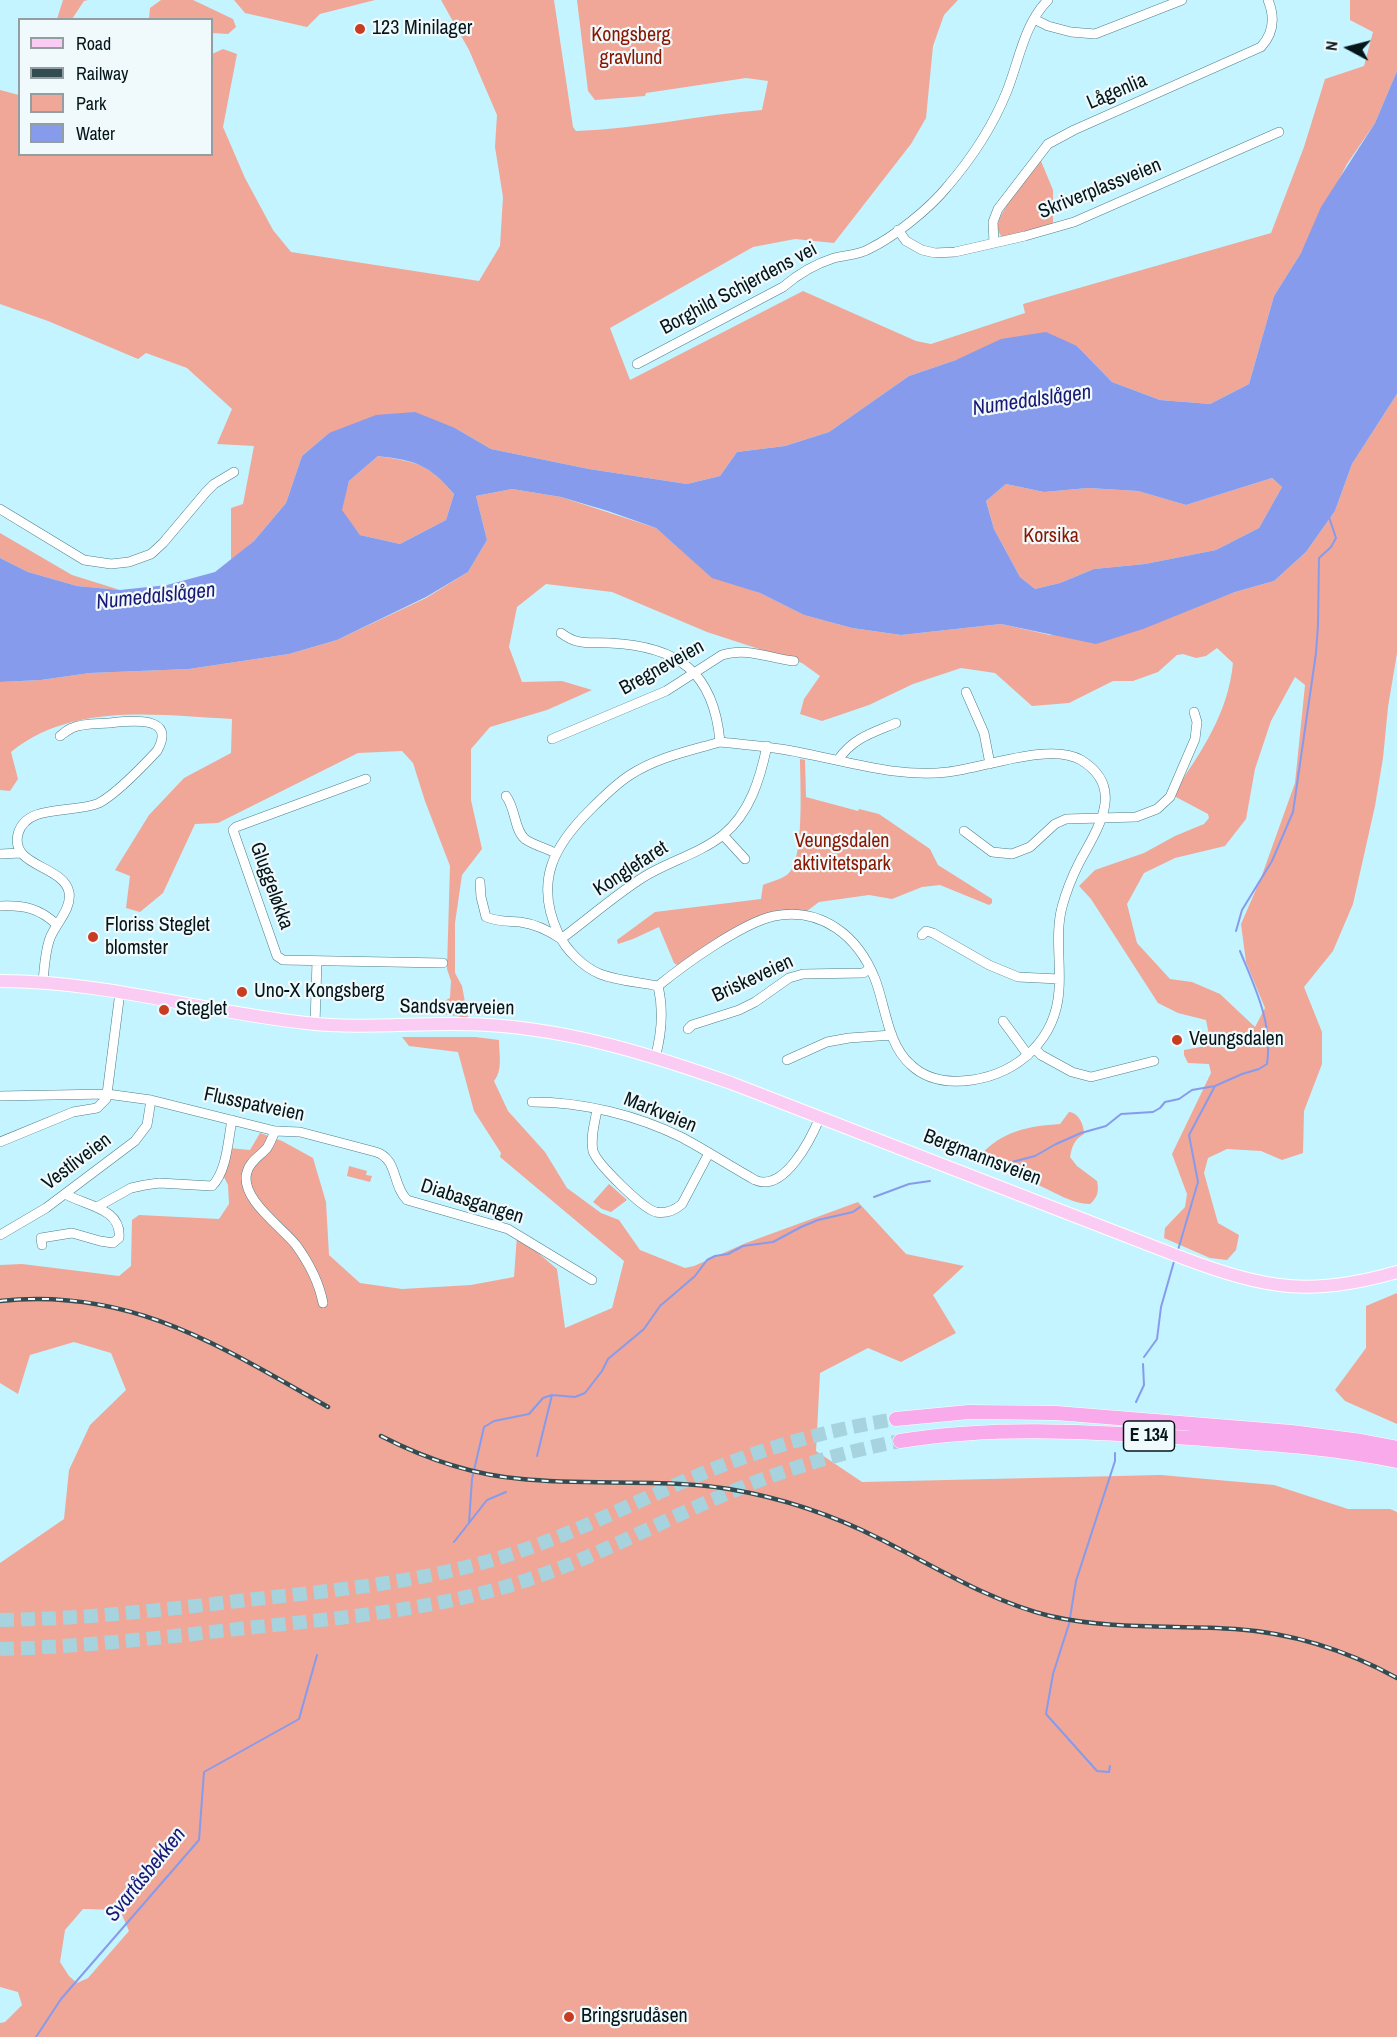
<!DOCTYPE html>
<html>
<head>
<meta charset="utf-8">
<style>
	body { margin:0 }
	#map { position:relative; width:1397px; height:2037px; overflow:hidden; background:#c3f4ff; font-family:"Archivo Narrow",sans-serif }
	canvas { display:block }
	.legend { position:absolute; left:18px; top:18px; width:195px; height:138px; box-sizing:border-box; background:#f0f9fb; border:2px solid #929ea1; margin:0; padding:8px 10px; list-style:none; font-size:18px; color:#04161a }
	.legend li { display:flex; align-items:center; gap:12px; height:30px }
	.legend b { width:30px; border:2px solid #929ea1 }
	.north { position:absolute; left:1319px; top:18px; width:60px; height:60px; -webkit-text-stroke:4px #f0f9fb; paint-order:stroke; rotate:277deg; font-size:16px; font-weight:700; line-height:24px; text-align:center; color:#04161a }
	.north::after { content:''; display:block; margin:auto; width:21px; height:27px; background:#04161a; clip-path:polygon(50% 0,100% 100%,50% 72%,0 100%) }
</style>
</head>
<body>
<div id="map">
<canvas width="1397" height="2037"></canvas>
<ul class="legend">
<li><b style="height:8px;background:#fbccf3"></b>Road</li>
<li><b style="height:8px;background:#334c52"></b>Railway</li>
<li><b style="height:16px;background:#f0a797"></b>Park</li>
<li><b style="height:16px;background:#879bec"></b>Water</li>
</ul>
<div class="north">N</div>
</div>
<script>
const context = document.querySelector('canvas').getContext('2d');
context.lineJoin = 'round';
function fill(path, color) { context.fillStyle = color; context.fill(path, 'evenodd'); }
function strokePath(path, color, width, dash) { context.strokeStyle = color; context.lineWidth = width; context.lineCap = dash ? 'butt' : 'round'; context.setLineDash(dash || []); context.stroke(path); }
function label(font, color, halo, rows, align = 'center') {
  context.font = font + ' "Archivo Narrow",sans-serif'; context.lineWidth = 4.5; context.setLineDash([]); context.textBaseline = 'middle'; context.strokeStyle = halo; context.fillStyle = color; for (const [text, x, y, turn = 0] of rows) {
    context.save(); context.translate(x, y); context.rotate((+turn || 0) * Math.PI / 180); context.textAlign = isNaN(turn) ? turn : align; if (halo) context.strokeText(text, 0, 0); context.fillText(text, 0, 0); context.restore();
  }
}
fill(new Path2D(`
	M 63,0 L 88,0 L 84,1 L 72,19 L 57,19 Z
	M 161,0 L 193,0 L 233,19 L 236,27 L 228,34 L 212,33 L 212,20 L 149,19 L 150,8 Z
	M 234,0 L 375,0 L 320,14 L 307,27 L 245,13 Z
	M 441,0 L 554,0 L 573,127 L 576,131 C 638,129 700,115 762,110 L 768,81 L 746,78 L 646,93 L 645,96 L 595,100 L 588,91 L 577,0 L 958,0 L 944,15 L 933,46 L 926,118 L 911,144 L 834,243 L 795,239 L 753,247 L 610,328 L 630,380 L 803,291 L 916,341 L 931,344 L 1025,313 L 1023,304 L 1271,233 L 1304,147 L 1325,79 L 1364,66 L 1373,32 L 1350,20 L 1350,0 L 1397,0 L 1397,71 L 1375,123 L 1347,164 L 1301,253 L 1274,296 L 1249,384 L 1210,404 L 1160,400 L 1112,382 L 1077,346 L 956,360 L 909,376 L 829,432 L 785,446 L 737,452 L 720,476 L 687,484 L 589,469 L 491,449 L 455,428 L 329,433 L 302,456 L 286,503 L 254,541 L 231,560 L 231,508 L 243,504 L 254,446 L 217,444 L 232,409 L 187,368 L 146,353 L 138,359 L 48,321 L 0,304 L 0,90 L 19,95 L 20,154 L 212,154 L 212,54 L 223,49 L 237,54 L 223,127 L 245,178 L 273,230 L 291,252 L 479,281 L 500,246 L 503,197 L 495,147 L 497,115 L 469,50 Z
	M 1041,161 L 1053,190 L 1053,225 L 1002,237 C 999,233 997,229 998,224 C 1001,208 1030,175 1041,161 Z
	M 1397,394 L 1397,653 L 1388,707 L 1383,758 L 1375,806 L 1353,904 L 1333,951 L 1304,987 L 1322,1032 L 1322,1064 L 1304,1111 L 1303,1153 L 1282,1160 L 1261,1151 L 1227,1149 L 1208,1158 L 1204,1173 L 1218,1223 L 1239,1235 L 1236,1250 L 1227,1260 L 1210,1258 L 1164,1238 L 1165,1228 L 1185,1207 L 1187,1194 L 1172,1154 L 1211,1073 L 1209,1064 L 1188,1063 L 1184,1055 L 1184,1050 L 1206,1046 L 1210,1040 L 1206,1020 L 1178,1013 L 1158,1003 L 1091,899 L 1079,886 L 1095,870 L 1144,853 L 1175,836 L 1204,824 L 1209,818 L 1208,814 L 1176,797 L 1175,791 C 1202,750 1228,714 1233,663 L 1217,648 L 1206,656 L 1196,658 L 1183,654 L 1177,655 L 1158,672 L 1133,681 L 1113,681 L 1069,703 L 1032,706 L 995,673 L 961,668 L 913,684 L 869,705 L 822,721 L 800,714 L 804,699 L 820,676 L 802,663 L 707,632 L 612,592 L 546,584 L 517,607 L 509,647 L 522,682 L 562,681 L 592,690 L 547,710 L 490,727 L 471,749 L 471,800 L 482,849 L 462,875 L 455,923 L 455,973 L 462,986 L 468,1018 L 426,1011 L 450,998 L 451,981 L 447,969 L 450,866 L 425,801 L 413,763 L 402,751 L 358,753 L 218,823 L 195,824 L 163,893 L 140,912 L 126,908 L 130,876 L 115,870 L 149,815 L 184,778 L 231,753 L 232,719 C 159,715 72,702 11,752 L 18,779 L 10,791 L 0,790 L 0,682 L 41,680 L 90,673 L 189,669 L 289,654 L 337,640 L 426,598 L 468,572 L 487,540 L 476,496 L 512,489 L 561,497 L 656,528 L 712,577 L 760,593 L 804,615 L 852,628 L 901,635 L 1001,624 L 1050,635 L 1189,610 L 1235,592 L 1274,581 L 1306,552 L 1335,511 L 1352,464 ZM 1295,677 L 1305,685 L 1295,783 L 1261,878 L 1241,924 L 1246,962 L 1265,1008 L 1255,1027 L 1220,994 L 1192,982 L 1170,979 L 1137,943 L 1127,904 L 1144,873 L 1175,858 L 1225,846 L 1246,819 L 1255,769 L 1271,721 Z
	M 378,456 C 419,463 426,462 454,494 L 446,520 L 400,544 L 360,535 L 341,510 L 349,481 Z
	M 1272,478 L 1282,487 L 1259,528 L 1216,550 L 1145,564 L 1094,569 L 1060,583 L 1035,589 L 1020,577 L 994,529 L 986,501 L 1006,484 L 1044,492 L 1088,488 L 1138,491 L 1186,505 Z
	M 0,533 L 72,575 L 120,590 L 77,586 L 28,572 L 0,558 Z
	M 800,759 L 805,760 L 806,797 L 858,811 L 859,809 L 879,814 L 930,849 L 938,865 L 992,899 L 992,903 L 989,905 L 940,885 L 922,887 L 892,899 L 869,895 L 819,902 L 807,911 L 770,913 L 752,919 L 728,932 L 677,965 L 674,963 L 659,927 L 633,939 L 618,944 L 617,940 L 655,912 L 761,899 L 763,885 C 770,882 782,879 788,874 C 805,861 800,780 800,759 Z
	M 402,1037 L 475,1037 L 499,1040 C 499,1054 503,1070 494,1081 L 508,1111 L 545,1152 L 567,1188 L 601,1213 L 619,1220 L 640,1250 L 685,1268 L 694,1266 L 746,1243 L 858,1202 L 906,1254 L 964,1266 L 933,1295 L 956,1333 L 901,1362 L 868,1348 L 820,1373 L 816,1451 L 862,1482 L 1161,1475 L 1274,1485 L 1348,1509 L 1390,1509 L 1397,1512 L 1397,2037 L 0,2037 L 0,2023 L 5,2022 L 22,2005 L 18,1992 L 0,1987 L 0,1563 L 64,1519 L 69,1470 L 90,1425 L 126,1390 L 111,1353 L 74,1342 L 30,1355 L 18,1394 L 0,1383 L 0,1265 L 22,1264 L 119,1276 L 131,1266 L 132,1220 L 139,1215 L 219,1219 L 229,1204 L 228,1185 L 223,1175 L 229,1148 L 250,1150 L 260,1133 L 282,1141 L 313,1158 L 326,1202 L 329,1255 L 360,1283 L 402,1289 L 471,1285 L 514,1277 L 517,1235 L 557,1269 L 565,1328 L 612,1308 L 624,1261 L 500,1157 L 501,1153 L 474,1111 L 458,1052 L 409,1046 ZM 83,1909 L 120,1910 L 129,1931 L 88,1978 L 77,1983 L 69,1976 L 60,1962 L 65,1930 Z
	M 1069,1112 C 1079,1113 1084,1125 1084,1134 C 1074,1140 1072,1146 1070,1157 L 1077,1166 L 1097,1181 C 1099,1191 1098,1197 1090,1204 C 1065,1204 1044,1182 1017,1179 L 1012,1172 L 1012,1164 L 1007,1160 L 999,1161 L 993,1159 L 982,1161 L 980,1156 C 1001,1131 1029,1126 1060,1124 Z
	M 349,1166 L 367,1171 L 366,1175 L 372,1176 L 370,1182 L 347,1176 Z
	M 609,1184 L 627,1200 L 611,1212 L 602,1209 L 593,1202 Z
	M 1397,1293 L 1397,1424 L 1345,1401 L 1335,1390 L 1366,1348 L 1366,1306 Z`), '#f0a797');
fill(new Path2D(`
	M 1397,71 L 1397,394 L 1352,464 L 1335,511 L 1306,552 L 1274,581 L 1235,592 L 1143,629 L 1096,644 L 1001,624 L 901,635 L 852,628 L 804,615 L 760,593 L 712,578 L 656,528 L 608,511 L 561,497 L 512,489 L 476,496 L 487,540 L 468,572 L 426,597 L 337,640 L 289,654 L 189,669 L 90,673 L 41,680 L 0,682 L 0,558 L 28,572 L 77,586 L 120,590 L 167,585 L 215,572 L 254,541 L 286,503 L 302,456 L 329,433 L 376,415 L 415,412 L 455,428 L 491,449 L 589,469 L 687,484 L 720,476 L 737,452 L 785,446 L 829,432 L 909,376 L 956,360 L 1001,339 L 1046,332 L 1077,346 L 1112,382 L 1160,400 L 1210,404 L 1249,384 L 1274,296 L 1301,253 L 1321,207 L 1375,123 ZM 378,456 C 417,461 428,464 454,494 L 446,520 L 400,544 L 360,535 L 342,510 L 349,481 ZM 1272,478 L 1282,487 L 1259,528 L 1216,550 L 1145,564 L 1094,569 L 1060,583 L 1035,589 L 1020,577 L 994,529 L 986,501 L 1006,484 L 1044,492 L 1088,488 L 1138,491 L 1186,505 Z`), '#879bec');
strokePath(new Path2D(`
	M 1236,931 L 1242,910 L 1272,861 L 1293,812 L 1316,653 L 1318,625 L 1319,558 L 1331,547 L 1336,538 L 1329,517
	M 1012,1162 L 1035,1156 L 1056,1144 L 1081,1133 L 1106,1126 L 1121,1114 L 1153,1112 L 1160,1108 L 1165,1102 L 1179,1099 L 1192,1090 L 1215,1086 L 1242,1074 L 1259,1069 L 1267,1064 C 1273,1023 1255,988 1240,951
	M 874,1197 L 909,1184 L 930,1181
	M 1178,1250 L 1198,1182 L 1189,1135 L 1215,1086
	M 1144,1357 L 1157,1339 L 1161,1307 L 1175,1258
	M 1136,1402 L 1144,1385 L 1143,1364
	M 537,1456 L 552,1395
	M 469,1523 L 472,1479 L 484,1427 L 494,1421 L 529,1414 L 543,1398 L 552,1395 L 575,1397 L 585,1393 L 602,1371 L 608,1359 L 644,1329 L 660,1306 L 695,1276 L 707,1260 L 715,1256 L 728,1254 L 743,1246 L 773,1242 L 801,1227 L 818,1220 L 853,1212 L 860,1207
	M 454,1542 L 487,1500 L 506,1492
	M 1110,1766 L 1109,1772 L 1097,1771 L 1046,1714 L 1053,1674 L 1069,1624 L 1076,1581 L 1115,1461 L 1115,1453
	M 36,2037 L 61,1999 L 199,1840 L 204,1772 L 299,1719 L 317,1655`), '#879bec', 2);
strokePath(new Path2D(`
	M 0,1620 C 85,1619 171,1609 255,1599 C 338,1590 422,1582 502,1557 C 580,1533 650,1493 726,1464 C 781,1443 838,1428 896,1419
	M 0,1649 C 82,1647 165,1637 247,1628 C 340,1618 435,1610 524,1581 C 598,1557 666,1518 738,1489 C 791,1467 844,1452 900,1441`), '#a6d3dd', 14, [14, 7]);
const minor = new Path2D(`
	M 1034,19 L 1048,26 L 1071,32 L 1095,34 L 1182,0
	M 898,230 L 906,241 L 922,250 L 935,253 L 955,252 L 1025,236 L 1074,222 L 1279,132
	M 994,243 L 993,222 L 998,209 L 1048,144 L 1074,130 L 1261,47 C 1274,33 1275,17 1268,0
	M 637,364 L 783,287 C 797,275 815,264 834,258 C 845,255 859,255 869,249 C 894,237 929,209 947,187 C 972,158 993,126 1007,91 C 1019,61 1024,24 1048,0
	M 0,509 L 84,560 L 111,564 L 129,562 L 151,554 L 163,543 L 206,492 L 214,484 L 234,472
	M 561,633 C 578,646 589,642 609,643 C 678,646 714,672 720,742
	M 966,692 L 984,733 L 990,764
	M 552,739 L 666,691 L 722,655 C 746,647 769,658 794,661
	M 720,742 C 748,745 775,747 802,753 C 850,762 898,778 948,772 C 984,768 1050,742 1081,760 C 1127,788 1097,829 1079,863 C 1072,877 1066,892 1062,907 C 1055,934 1061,962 1059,990 C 1056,1039 1019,1073 972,1080 C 951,1083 928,1081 911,1065 C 887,1044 886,1007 875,979 C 858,936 822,907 774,916 C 742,923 685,964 658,986 C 639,982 618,981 600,974 C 583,967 566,950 558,933 C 534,881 554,845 592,808 C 604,796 616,784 630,775 C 658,757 689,751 720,742 Z
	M 838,760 C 853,738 872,733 896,723
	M 366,779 L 236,827 L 233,830 L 277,956 L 283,960 L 443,963
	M 506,796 C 516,809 514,830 525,839 C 533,845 546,848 555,853
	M 964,831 L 992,852 L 1012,854 L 1030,847 L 1055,824 L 1066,819 L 1136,817 L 1157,809 L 1170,797 L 1195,739 L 1197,722 L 1194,712
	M 723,835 L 745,859
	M 0,854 L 21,853
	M 480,882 L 481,897 L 486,917 C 498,922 508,921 520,922 C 536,924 548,930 561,939 C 588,919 614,896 642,878 C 667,862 699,854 723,835 C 750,813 760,779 767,746
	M 0,906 C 23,905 40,908 57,925
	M 922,935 L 926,931 L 933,933 L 989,965 L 1018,977 L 1059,979
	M 43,983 C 44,968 45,952 50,938 C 56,923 72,909 69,892 C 63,865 10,867 18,834 C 26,803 74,814 99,803 C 116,794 143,766 157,751 C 178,714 128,721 109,723 C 97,724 83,723 72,728 C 67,730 64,733 60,736
	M 1003,1021 L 1028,1055
	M 315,1024 L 317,961
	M 688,1029 L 692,1025 L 739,1010 L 755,1002 L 789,978 L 803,974 L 863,973 L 870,969
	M 1035,1049 L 1041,1055 L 1072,1072 L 1091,1077 L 1154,1061
	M 655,1058 C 662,1033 664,1011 658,986
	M 787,1060 L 827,1042 L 849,1038 L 892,1035
	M 0,1096 L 107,1094 L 151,1100 L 275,1131 L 300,1132 L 376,1152 C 398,1159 392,1185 407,1200 L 508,1229 L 592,1280
	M 532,1102 C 583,1102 637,1115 683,1138 C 707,1151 730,1166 755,1180 C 784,1193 811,1139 820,1117
	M 597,1109 C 595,1123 590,1137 593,1151 C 597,1164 643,1209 656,1212 C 666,1214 675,1210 682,1204 L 709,1153
	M 275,1131 C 273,1136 270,1143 267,1148 C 260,1156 250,1161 247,1172 C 239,1198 282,1227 296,1245 C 309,1263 319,1282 323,1303
	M 0,1142 L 73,1112 L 97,1108 L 106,1099 L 107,1094 L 120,992
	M 97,1207 L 131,1188 L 145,1185 L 159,1183 L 212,1186 C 227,1171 228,1140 232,1120
	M 0,1235 L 46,1208 L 135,1141 L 147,1125 L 151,1100
	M 42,1245 L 41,1238 L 72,1233 L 100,1241 L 113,1243 L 119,1238 C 122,1208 86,1206 65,1194`);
const major = new Path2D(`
	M 0,981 C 104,981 204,1012 306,1023 C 367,1030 427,1021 488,1025 C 572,1030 652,1055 731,1083 L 1183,1258 C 1266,1289 1311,1297 1397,1272`);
const highway = new Path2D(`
	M 896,1419 L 969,1412 L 1056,1413 L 1291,1432 L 1361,1441 L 1397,1448
	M 900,1441 C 999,1425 1090,1432 1190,1438 C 1259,1443 1329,1447 1397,1461`);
strokePath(minor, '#507e87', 10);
strokePath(major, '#fff', 14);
strokePath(highway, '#fff', 15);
strokePath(minor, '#fff', 9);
strokePath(major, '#fbccf3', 12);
strokePath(highway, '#f8aaeb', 14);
const rail = new Path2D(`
	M 0,1301 C 130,1287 220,1346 328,1407
	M 381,1436 C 426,1459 472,1475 522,1479 C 591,1486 661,1478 729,1489 C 782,1498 833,1515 880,1539 C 936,1567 989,1601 1050,1616 C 1111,1630 1173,1625 1235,1629 C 1293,1633 1346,1650 1397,1678`);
strokePath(rail, '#334c52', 4.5);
strokePath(rail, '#f0f9fb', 2, [7]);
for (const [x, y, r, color] of [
	[360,29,6,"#c83d22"],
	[93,937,6,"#c83d22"],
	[242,992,6,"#c83d22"],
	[164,1010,6,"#c83d22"],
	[1177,1040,6,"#c83d22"],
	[569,2017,6,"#c83d22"]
]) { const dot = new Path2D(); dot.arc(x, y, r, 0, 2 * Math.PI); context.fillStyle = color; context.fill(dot); strokePath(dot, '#f0f9fb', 2); }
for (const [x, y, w] of [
	[1149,1436,51]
]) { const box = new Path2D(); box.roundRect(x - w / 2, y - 15, w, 30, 4.5); context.fillStyle = '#f0f9fb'; context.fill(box); strokePath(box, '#04161a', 1.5); }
label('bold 18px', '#04161a', null, [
	["E 134",1149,1436]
]);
label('20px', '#04161a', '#f0f9fb', [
	["123 Minilager",372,29],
	["Floriss Steglet",105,926],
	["blomster",105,949],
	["Uno-X Kongsberg",254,992],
	["Steglet",176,1010],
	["Veungsdalen",1189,1040],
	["Bringsrudåsen",581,2017]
], 'left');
label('20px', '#891700', '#f0f9fb', [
	["Kongsberg",631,36],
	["gravlund",631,59],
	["Korsika",1051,537],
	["Veungsdalen",842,842],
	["aktivitetspark",842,865]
]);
label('20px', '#04161a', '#f0f9fb', [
	["Lågenlia",1117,92,-23],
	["Skriverplassveien",1100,189,-22],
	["Borghild Schjerdens vei",739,289,-28],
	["Bregneveien",662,668,-29],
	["Konglefaret",631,869,-33],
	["Gluggeløkka",271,886,70],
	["Briskeveien",753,979,-25],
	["Sandsværveien",457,1008,1],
	["Flusspatveien",254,1105,12],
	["Markveien",660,1113,22],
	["Bergmannsveien",982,1158,21],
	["Vestliveien",77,1162,-37],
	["Diabasgangen",472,1202,18]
]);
label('italic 21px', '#1a1875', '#f0f9fb', [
	["Numedalslågen",1032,401,-8],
	["Numedalslågen",156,597,-6],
	["Svartåsbekken",146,1875,-51]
]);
</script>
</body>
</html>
